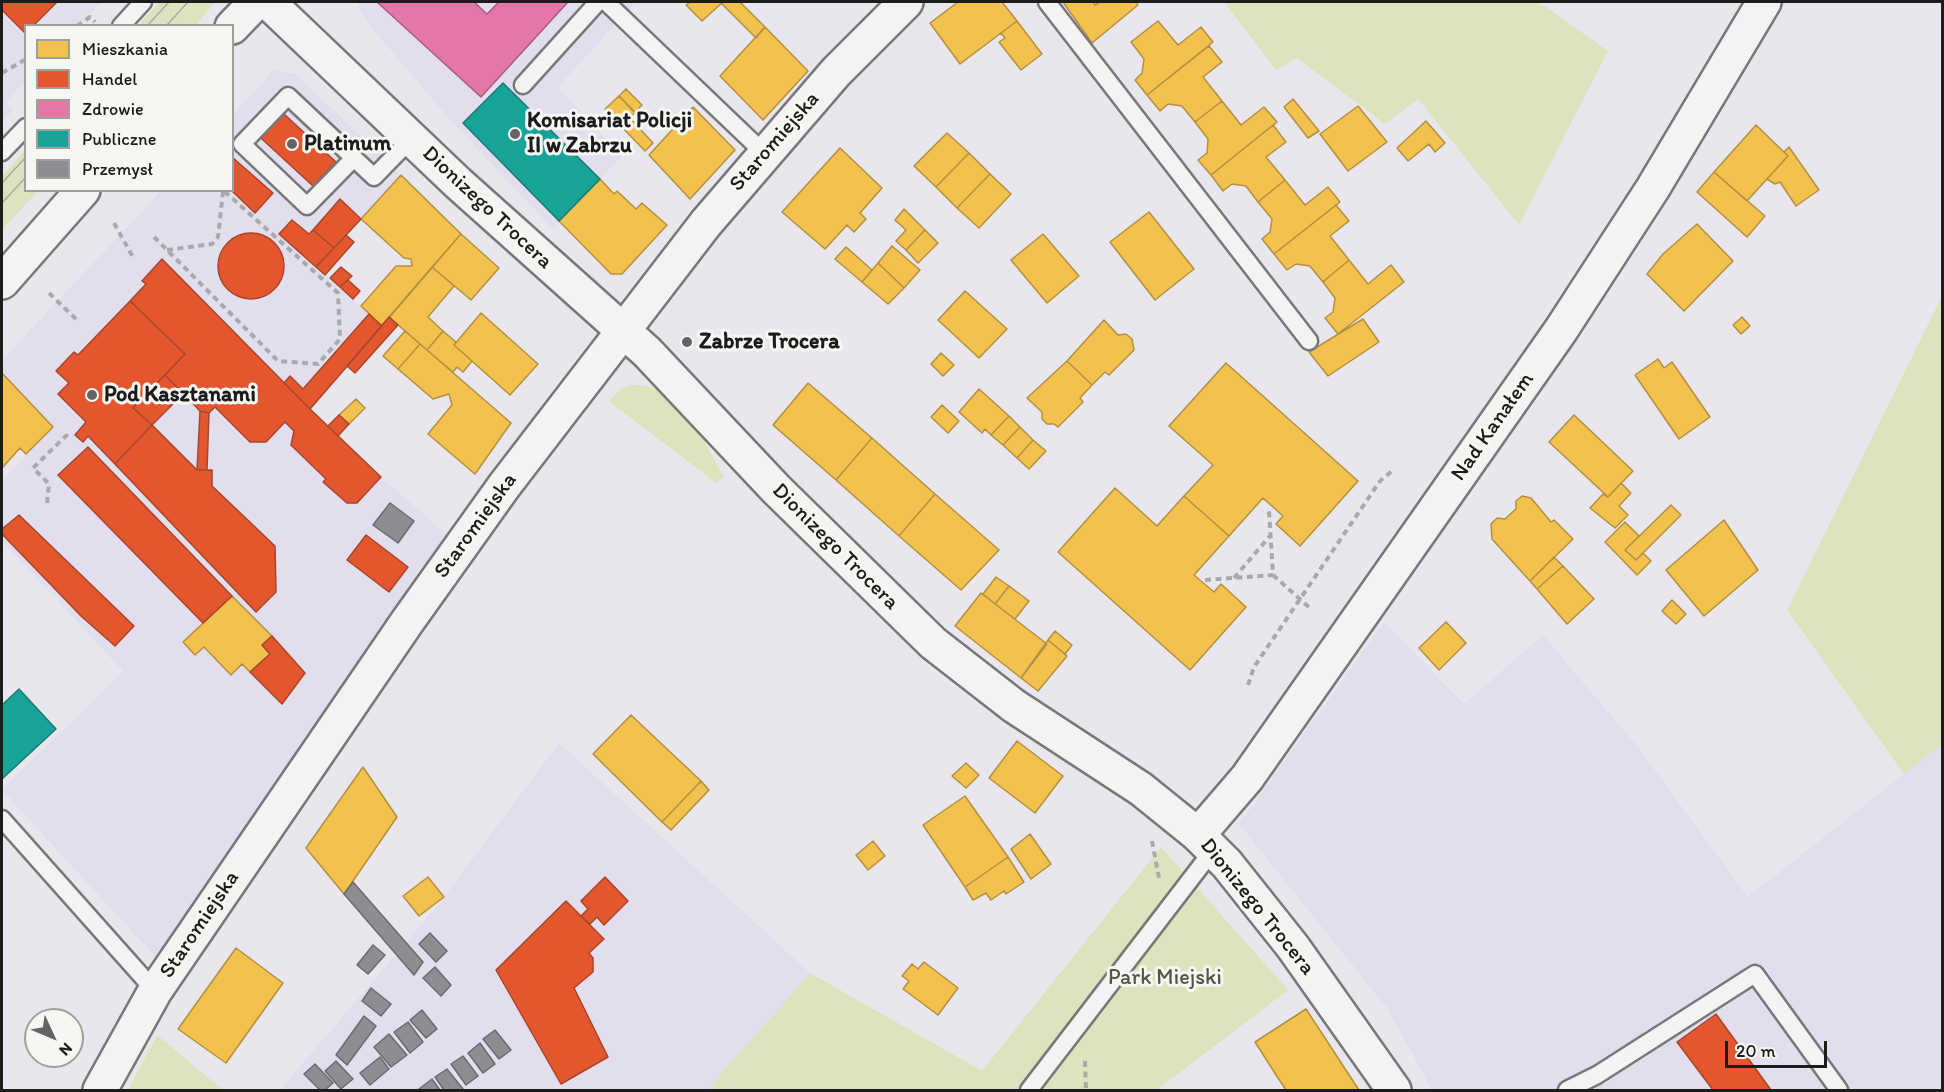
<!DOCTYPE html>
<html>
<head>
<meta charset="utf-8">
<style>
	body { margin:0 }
	#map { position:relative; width:1944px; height:1092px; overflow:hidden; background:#e9e7ed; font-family:Itim,sans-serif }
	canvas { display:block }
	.frame { position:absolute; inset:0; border:3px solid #1c1c1c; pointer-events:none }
	.legend { position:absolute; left:24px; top:24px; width:210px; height:168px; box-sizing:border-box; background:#f6f6f2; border:2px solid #9f9f9c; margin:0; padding:8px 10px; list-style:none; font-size:18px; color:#1c1c1c }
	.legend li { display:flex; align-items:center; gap:12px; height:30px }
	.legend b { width:30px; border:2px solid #9f9f9c }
	.north { position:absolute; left:24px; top:1008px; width:60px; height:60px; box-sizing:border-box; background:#f6f6f2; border:2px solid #9f9f9c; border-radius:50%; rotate:134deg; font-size:16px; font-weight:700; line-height:24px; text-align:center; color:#1c1c1c }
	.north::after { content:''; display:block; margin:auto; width:21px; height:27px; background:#646365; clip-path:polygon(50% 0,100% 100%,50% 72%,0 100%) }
	.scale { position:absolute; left:1725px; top:1041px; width:102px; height:27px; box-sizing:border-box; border:3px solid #1c1c1c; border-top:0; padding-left:8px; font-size:18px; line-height:21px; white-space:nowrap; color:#1c1c1c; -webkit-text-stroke:4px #f6f6f2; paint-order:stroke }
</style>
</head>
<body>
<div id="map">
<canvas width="1944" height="1092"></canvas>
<div class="frame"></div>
<ul class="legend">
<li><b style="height:16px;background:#f2c14e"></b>Mieszkania</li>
<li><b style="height:16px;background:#e4572e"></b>Handel</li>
<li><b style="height:16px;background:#e377a8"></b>Zdrowie</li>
<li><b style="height:16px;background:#17a398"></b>Publiczne</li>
<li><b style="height:16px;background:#8d8d92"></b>Przemysł</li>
</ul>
<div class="north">N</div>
<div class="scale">20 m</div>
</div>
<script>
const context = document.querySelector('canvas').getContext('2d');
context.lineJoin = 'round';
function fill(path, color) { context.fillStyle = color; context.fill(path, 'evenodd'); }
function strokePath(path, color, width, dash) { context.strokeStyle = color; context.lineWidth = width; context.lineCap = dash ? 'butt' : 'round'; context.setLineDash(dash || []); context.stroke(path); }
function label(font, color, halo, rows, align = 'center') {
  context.font = font + ' Itim,sans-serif'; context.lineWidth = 6; context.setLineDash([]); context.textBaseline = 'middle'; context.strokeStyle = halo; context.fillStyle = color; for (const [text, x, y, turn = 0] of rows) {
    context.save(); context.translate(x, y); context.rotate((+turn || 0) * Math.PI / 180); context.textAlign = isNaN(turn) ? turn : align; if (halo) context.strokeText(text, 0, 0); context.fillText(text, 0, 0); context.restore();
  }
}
fill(new Path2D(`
	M 2,2 L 102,2 L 79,25 L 26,26 L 25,81 L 6,102 L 13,110 L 2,122 Z
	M 359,2 L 636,2 L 558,87 L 622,156 L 553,229 L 452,122 L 367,22 L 359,8 Z
	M 274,70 L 296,74 L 401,175 L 317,267 L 382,326 L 310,409 L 381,477 L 452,539 L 160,962 L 2,790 L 123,671 L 2,541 L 2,480 L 53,427 L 2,373 L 2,360 L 161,191 L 232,190 L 233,114 Z
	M 1384,622 L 1464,704 L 1543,635 L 1637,746 L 1748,897 L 1942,744 L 1942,1090 L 1432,1090 L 1387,1008 L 1239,824 Z
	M 559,743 L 810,973 L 707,1090 L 280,1090 L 438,905 Z`), '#e3deee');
fill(new Path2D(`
	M 160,2 L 215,2 L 196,25 L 138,25 Z
	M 1224,2 L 1539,2 L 1608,51 L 1519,225 L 1418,99 L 1385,124 L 1297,58 L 1276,70 Z
	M 25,150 L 26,190 L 38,191 L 2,230 L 2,176 Z
	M 1942,296 L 1942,744 L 1904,774 L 1787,610 Z
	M 632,385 C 679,383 704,441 724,477 L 716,483 L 609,401 L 622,388 Z
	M 1161,847 L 1288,990 L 1157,1090 L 707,1090 L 810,973 L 982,1071 Z
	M 157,1035 L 223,1090 L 128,1090 Z`), '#dce4bd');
const homes = new Path2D(`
	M 690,2 L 723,2 L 702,21 L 686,5 Z
	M 723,2 L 740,2 L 765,27 L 756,38 L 721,3 Z
	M 958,2 L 1002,2 L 1017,21 L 960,64 L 930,23 Z
	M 1063,2 L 1093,2 L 1095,5 L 1100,2 L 1136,2 L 1138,5 L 1092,43 Z
	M 1017,21 L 1042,54 L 1021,70 L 999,42 L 1005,38 L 1001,33 Z
	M 1158,21 L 1178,45 L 1201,27 L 1213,42 L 1147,95 L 1135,80 L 1142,73 L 1144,59 L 1131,42 Z
	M 765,27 L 808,71 L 763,120 L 720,76 Z
	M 1209,46 L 1222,62 L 1203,77 L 1222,101 L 1195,122 L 1182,106 L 1168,104 L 1160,111 L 1147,95 Z
	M 626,89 L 642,105 L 635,112 L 619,96 Z
	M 619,96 L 635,113 L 620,125 L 605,109 Z
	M 1293,99 L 1319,131 L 1308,138 L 1284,107 Z
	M 1222,101 L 1241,125 L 1264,107 L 1277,122 L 1211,175 L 1198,160 L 1207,153 L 1208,139 L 1195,122 Z
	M 1358,106 L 1387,142 L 1348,171 L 1320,134 Z
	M 693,107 L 735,150 L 690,199 L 649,155 Z
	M 629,117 L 653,143 L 645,151 L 620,125 Z
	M 1426,121 L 1445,143 L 1435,152 L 1429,144 L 1408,161 L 1397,148 Z
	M 1273,125 L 1286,142 L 1266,157 L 1285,180 L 1258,202 L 1246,186 L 1232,184 L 1223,191 L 1211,175 Z
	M 1756,125 L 1788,156 L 1747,201 L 1714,172 Z
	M 947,133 L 969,153 L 936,187 L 914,166 Z
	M 1789,147 L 1819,190 L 1796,206 L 1780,182 L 1775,184 L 1767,179 L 1788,156 L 1784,152 Z
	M 840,148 L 882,188 L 860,213 L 866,219 L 854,232 L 847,225 L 825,249 L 782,212 Z
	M 969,153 L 990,174 L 957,208 L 936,187 Z
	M 1714,172 L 1765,216 L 1747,237 L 1697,192 Z
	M 990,174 L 1011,194 L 979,228 L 957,208 Z
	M 401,175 L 461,234 L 382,326 L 361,306 L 396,266 L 412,266 L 411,259 L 404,258 L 361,219 Z
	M 600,179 L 614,194 L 617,191 L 636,209 L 642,203 L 667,225 L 622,274 L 611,274 L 559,221 Z
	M 1285,180 L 1305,205 L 1328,187 L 1340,202 L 1274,254 L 1262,239 L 1270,232 L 1272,219 L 1258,202 Z
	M 1336,205 L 1349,221 L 1330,236 L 1349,260 L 1323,282 L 1310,266 L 1296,264 L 1287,270 L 1274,254 Z
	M 904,209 L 925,230 L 906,250 L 896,241 L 906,230 L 895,220 Z
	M 1149,212 L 1194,269 L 1155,300 L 1110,242 Z
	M 1697,224 L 1733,261 L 1684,311 L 1647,274 L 1663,254 Z
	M 925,230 L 938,243 L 918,263 L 906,250 Z
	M 461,234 L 499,268 L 471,300 L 432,267 Z
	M 1043,234 L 1079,276 L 1047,303 L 1011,260 Z
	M 892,246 L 920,270 L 904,288 L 878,263 Z
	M 846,247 L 872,270 L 862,282 L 835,259 Z
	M 1349,260 L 1368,284 L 1391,265 L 1404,282 L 1338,334 L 1325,318 L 1333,312 L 1335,298 L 1323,282 Z
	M 878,263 L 904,288 L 888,304 L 862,282 Z
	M 432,267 L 454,286 L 428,317 L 443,331 L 427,350 L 389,317 Z
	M 965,291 L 1007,329 L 979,358 L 938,320 Z
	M 481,313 L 538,364 L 510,395 L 454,345 Z
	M 1742,317 L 1750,326 L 1741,334 L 1733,325 Z
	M 1363,319 L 1379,342 L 1328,376 L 1309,352 Z
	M 1104,320 L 1118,335 L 1126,334 L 1132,339 L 1134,350 L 1109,375 L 1105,372 L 1092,385 L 1067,361 Z
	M 405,331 L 420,344 L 398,369 L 383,356 Z
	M 443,331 L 456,342 L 454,345 L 472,361 L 463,372 L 457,367 L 453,372 L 427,350 Z
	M 420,344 L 511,423 L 475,474 L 428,434 L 452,405 L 449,394 L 433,399 L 398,369 Z
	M 941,353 L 954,365 L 943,376 L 931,364 Z
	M 1658,359 L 1664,368 L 1672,362 L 1710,417 L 1679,439 L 1635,375 Z
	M 1067,361 L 1092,385 L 1080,398 L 1083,402 L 1058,427 L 1054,424 L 1047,424 L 1042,419 L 1042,412 L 1027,398 Z
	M 1226,363 L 1358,481 L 1300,546 L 1276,524 L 1283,516 L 1263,498 L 1229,536 L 1184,496 L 1213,465 L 1169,426 Z
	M 2,373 L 53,427 L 26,454 L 20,448 L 2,468 Z
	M 808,383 L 872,438 L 836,480 L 773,425 Z
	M 979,389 L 1009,416 L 991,435 L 985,429 L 982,433 L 959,412 Z
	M 356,399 L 365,408 L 349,424 L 339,415 Z
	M 942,405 L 959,421 L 948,433 L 931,417 Z
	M 1574,415 L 1633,471 L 1608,497 L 1549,442 Z
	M 1009,416 L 1020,427 L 1003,445 L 991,435 Z
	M 1020,427 L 1033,440 L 1017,458 L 1003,445 Z
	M 872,438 L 935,494 L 899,536 L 836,480 Z
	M 1033,440 L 1046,451 L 1029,469 L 1017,458 Z
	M 1621,483 L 1631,493 L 1619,506 L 1628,515 L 1615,528 L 1590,508 L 1603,494 L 1608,497 Z
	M 1115,488 L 1157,526 L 1184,496 L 1229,536 L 1194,575 L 1214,592 L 1221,584 L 1246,607 L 1190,670 L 1058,552 Z
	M 935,494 L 999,550 L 961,590 L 899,536 Z
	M 1522,496 L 1531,498 L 1551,522 L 1554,520 L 1573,539 L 1530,581 L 1492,539 L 1491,524 L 1497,518 L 1505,519 L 1516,509 L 1516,501 Z
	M 1671,505 L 1681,515 L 1636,560 L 1625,550 Z
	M 1724,520 L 1758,570 L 1704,616 L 1666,570 Z
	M 1625,522 L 1639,536 L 1625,550 L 1636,560 L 1643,553 L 1651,561 L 1637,575 L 1605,542 Z
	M 1554,557 L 1563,566 L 1537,589 L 1530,581 Z
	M 1563,566 L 1594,599 L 1567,624 L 1537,589 Z
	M 996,577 L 1009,586 L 995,604 L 983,594 Z
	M 1009,586 L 1029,601 L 1015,619 L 995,604 Z
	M 981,593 L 1047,644 L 1021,678 L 955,626 Z
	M 232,596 L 272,636 L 262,645 L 270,654 L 250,672 L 242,664 L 231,675 L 204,647 L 195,655 L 183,642 Z
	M 1672,600 L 1686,614 L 1676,624 L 1662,611 Z
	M 1446,622 L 1466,643 L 1439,670 L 1419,648 Z
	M 1055,631 L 1072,645 L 1065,654 L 1048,640 Z
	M 1048,640 L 1067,656 L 1038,691 L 1021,678 Z
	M 631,715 L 701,781 L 662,822 L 593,754 Z
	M 1017,741 L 1063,776 L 1035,813 L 989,778 Z
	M 966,763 L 979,775 L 966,788 L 952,776 Z
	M 363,767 L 397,817 L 344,894 L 306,848 Z
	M 701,781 L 709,790 L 671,830 L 662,822 Z
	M 965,796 L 1008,857 L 965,887 L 923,825 Z
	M 1030,834 L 1051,864 L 1031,879 L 1011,849 Z
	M 873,841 L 885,856 L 868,870 L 856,855 Z
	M 1008,857 L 1024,882 L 1006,894 L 1004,891 L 991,900 L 986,893 L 973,900 L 965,887 Z
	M 428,877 L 444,897 L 419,916 L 403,896 Z
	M 236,948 L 283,983 L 226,1063 L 178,1029 Z
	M 924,962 L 958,988 L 938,1015 L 903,989 L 909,981 L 902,976 L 912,964 L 918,969 Z
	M 1306,1009 L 1359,1090 L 1286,1090 L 1278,1078 L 1255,1042 Z`);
fill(homes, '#f2c14e');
strokePath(homes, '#b2903f', 1.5);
const shops = new Path2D(`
	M 2,2 L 57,2 L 33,26 L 26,26 L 25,33 L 2,10 Z
	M 271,102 L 336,162 L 313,186 L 249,127 Z
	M 232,157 L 273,193 L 255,213 L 231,190 Z
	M 340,199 L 361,219 L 334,248 L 313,230 Z
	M 292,220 L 309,234 L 313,230 L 334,248 L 316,267 L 279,234 Z
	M218 266a33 33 0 1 1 66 0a33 33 0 1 1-66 0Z
	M 346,235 L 354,242 L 325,275 L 316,267 Z
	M 162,259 L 310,409 L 381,477 L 357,503 L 347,503 L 323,482 L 326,479 L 291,445 L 294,431 L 285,422 L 266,442 L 250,442 L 215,407 L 209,413 L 200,411 L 165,375 L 185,354 L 130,301 L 146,284 L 142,281 Z
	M 341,267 L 352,276 L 340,287 L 330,278 Z
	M 348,280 L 360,291 L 353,299 L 340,287 Z
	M 130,301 L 185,354 L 133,408 L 152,425 L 115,464 L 88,436 L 83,442 L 75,435 L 86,422 L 58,394 L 69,383 L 56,371 L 74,352 L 78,355 Z
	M 369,314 L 382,326 L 310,409 L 284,383 L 290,376 L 303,389 Z
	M 389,317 L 398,325 L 355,373 L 347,366 Z
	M 165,375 L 183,394 L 152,425 L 133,408 Z
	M 200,411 L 209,413 L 207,470 L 197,470 Z
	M 339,415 L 349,424 L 338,436 L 328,426 Z
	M 152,425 L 197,470 L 212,470 L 212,486 L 275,546 L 276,592 L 256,612 L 115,464 Z
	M 88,447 L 232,596 L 203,623 L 58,475 Z
	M 19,515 L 134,626 L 115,646 L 81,616 L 2,534 L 2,529 Z
	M 366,535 L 408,567 L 389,592 L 347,560 Z
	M 272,636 L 305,673 L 282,704 L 250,672 L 270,654 L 262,645 Z
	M 605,877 L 628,901 L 604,925 L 597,917 L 590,924 L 581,916 L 588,909 L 581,901 Z
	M 566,901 L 604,939 L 589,953 L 593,958 L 593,972 L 574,988 L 608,1057 L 561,1084 L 496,970 Z
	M 1716,1014 L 1771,1090 L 1713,1090 L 1677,1042 Z`);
fill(shops, '#e4572e');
strokePath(shops, '#a84529', 1.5);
const health = new Path2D(`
	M 377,2 L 474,2 L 487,14 L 499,2 L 568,2 L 481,97 Z`);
fill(health, '#e377a8');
strokePath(health, '#a75c7e', 1.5);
const public = new Path2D(`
	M 503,83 L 600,179 L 559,221 L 463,123 Z
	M 19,689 L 56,729 L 2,779 L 2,705 Z`);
fill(public, '#17a398');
strokePath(public, '#187a73', 1.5);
const industry = new Path2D(`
	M 390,503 L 414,521 L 398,543 L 373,525 Z
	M 353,882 L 423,962 L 414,975 L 344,894 Z
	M 430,933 L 447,951 L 436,962 L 419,944 Z
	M 373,945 L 385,955 L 368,974 L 357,965 Z
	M 435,967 L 451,985 L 441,996 L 423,978 Z
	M 371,988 L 391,1004 L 381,1016 L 362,1001 Z
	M 422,1010 L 437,1029 L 426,1038 L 410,1020 Z
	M 364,1016 L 376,1026 L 347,1065 L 336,1055 Z
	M 408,1022 L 423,1042 L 410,1053 L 394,1032 Z
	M 495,1030 L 511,1050 L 499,1059 L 483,1039 Z
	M 389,1034 L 407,1055 L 391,1067 L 374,1047 Z
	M 480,1043 L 495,1064 L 483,1073 L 468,1053 Z
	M 463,1056 L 478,1076 L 466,1085 L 451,1064 Z
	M 380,1057 L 389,1069 L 370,1085 L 360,1073 Z
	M 336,1061 L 353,1079 L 341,1089 L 325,1071 Z
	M 315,1064 L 333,1083 L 325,1090 L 320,1090 L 304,1074 Z
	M 447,1069 L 463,1089 L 461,1090 L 444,1090 L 435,1077 Z
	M 432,1079 L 440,1090 L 421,1090 L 419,1089 Z`);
fill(industry, '#8d8d92');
strokePath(industry, '#6b6b6f', 1.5);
const service = new Path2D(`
	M 606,2 L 765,154
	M 1047,2 L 1309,341
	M 121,26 L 143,2
	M 523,85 L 598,2
	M 2,152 L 26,127
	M 354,158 L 307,206 L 242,144 L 288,96 L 374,177 L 412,138
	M 2,819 L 155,991
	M 1029,1090 L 1213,850
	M 1567,1090 L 1597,1075 L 1755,974 L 1839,1090`);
const minor = new Path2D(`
	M 1198,835 L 1247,778 L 1561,330 L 1653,188 L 1764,2
	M 100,1090 L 155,991 L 407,622 L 504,486 L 706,223 L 836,72 L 906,2`);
const tertiary = new Path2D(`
	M 268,2 L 458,183 L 647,352 L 776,489 L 933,643 L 1014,706 L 1141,789 L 1198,835 L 1227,864 L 1293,947 L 1394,1090`);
const secondary = new Path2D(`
	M 232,27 L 256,2
	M 2,282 L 83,190`);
strokePath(service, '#78777a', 21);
strokePath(minor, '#78777a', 38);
strokePath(tertiary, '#78777a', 38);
strokePath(secondary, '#78777a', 38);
strokePath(new Path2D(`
	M 77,26 L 90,17 L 95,22
	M 2,73 L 26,59
	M 114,223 L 134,259
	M 154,237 L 278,361 L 318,364 L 340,339 L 338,293 L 223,190
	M 167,250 L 212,244 L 218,237 L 223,192
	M 49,293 L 76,319
	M 47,503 L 49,484 L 33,468 L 70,432
	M 1273,575 L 1312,610
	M 1234,578 L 1270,536
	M 1205,580 L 1273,575 L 1269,511
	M 1248,685 L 1254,667 L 1380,481 L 1392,471
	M 1152,841 L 1159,878
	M 1085,1061 L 1086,1090`), '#a9a9a9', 4, [6, 4.5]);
strokePath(service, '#f3f3f2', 16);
strokePath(minor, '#f3f3f2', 33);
strokePath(tertiary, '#f3f3f2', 33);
strokePath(secondary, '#f3f3f2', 33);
strokePath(new Path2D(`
	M 147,26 L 169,2
	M 166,26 L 188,2
	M 2,183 L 26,157
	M 2,203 L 26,177`), '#a9a9a9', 1.5);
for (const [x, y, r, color] of [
	[515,134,6,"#646365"],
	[292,144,6,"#646365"],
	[687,342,6,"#646365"],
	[92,395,6,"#646365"]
]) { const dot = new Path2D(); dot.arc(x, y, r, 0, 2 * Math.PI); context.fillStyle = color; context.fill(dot); strokePath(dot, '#f6f6f2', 2); }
label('bold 22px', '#1c1c1c', '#f6f6f2', [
	["Komisariat Policji",527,121],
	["II w Zabrzu",527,146],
	["Platinum",304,144],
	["Zabrze Trocera",699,342],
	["Pod Kasztanami",104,395]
], 'left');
label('22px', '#1c1c1c', '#f6f6f2', [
	["Staromiejska",775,142,-49],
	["Dionizego Trocera",487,208,43],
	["Nad Kanałem",1493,427,-55],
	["Staromiejska",476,526,-54],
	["Dionizego Trocera",835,547,45],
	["Dionizego Trocera",1257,907,51],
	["Staromiejska",200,925,-56]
]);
label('22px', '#535741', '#f6f6f2', [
	["Park Miejski",1165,978]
]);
</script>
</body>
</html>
